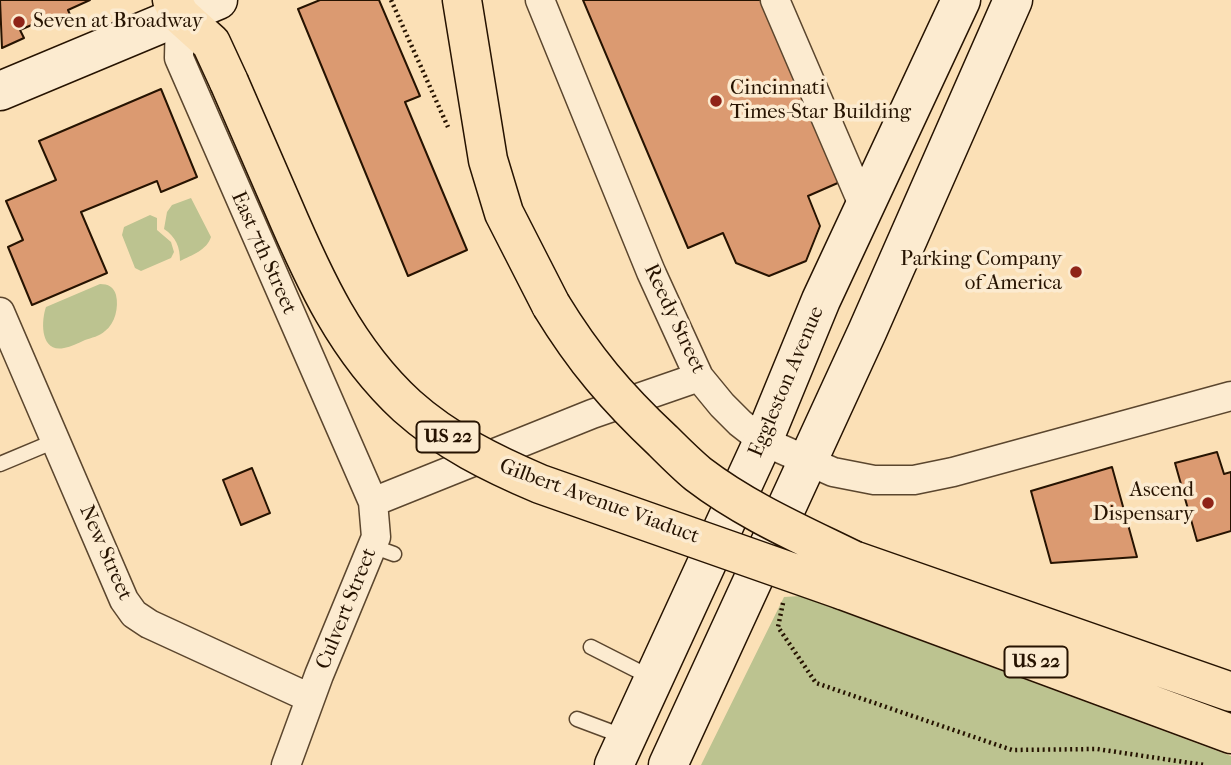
<!DOCTYPE html>
<html>
<head>
<meta charset="utf-8">
<style>
	body { margin:0 }
	canvas { display:block; background:#fbe0b6 }
</style>
</head>
<body>
<canvas width="1231" height="765"></canvas>
<script>
const context = document.querySelector('canvas').getContext('2d');
context.lineJoin = 'round';
function fill(path, color) { context.fillStyle = color; context.fill(path, 'evenodd'); }
function strokePath(path, color, width, dash) { context.strokeStyle = color; context.lineWidth = width; context.lineCap = dash ? 'butt' : 'round'; context.setLineDash(dash || []); context.stroke(path); }
function label(font, color, halo, rows, align = 'center') {
  context.font = font + ' "IM FELL French Canon",serif'; context.lineWidth = 7; context.setLineDash([]); context.textBaseline = 'middle'; context.strokeStyle = halo; context.fillStyle = color; for (const [text, x, y, turn = 0] of rows) {
    context.save(); context.translate(x, y); context.rotate((+turn || 0) * Math.PI / 180); context.textAlign = isNaN(turn) ? turn : align; if (halo) context.strokeText(text, 0, 0); context.fillText(text, 0, 0); context.restore();
  }
}
fill(new Path2D(`
	M 191,198 L 211,237 C 207,250 192,255 180,261 C 180,247 176,237 164,229 L 167,212 L 172,205 Z
	M 150,215 L 157,218 L 157,230 L 171,242 L 174,252 L 171,258 L 141,271 L 135,268 L 122,235 L 124,227 Z
	M 100,284 C 108,284 114,287 116,295 C 119,307 115,324 105,331 C 100,336 91,338 85,340 C 78,343 71,347 64,348 C 40,353 41,321 46,307 Z
	M 800,596 L 1231,756 L 1231,765 L 701,765 L 784,597 Z`), '#bcc390');
const building = new Path2D(`
	M 0,0 L 90,0 L 68,10 L 71,17 L 52,26 L 48,18 L 20,30 L 24,38 L 2,48 Z
	M 320,0 L 379,0 L 420,96 L 405,102 L 467,250 L 408,276 L 298,9 Z
	M 583,0 L 764,0 L 840,182 L 808,196 L 820,226 L 806,261 L 769,276 L 736,263 L 723,233 L 688,248 Z
	M 161,89 L 197,177 L 161,192 L 157,181 L 81,212 L 107,273 L 32,305 L 8,247 L 23,240 L 6,201 L 56,180 L 39,141 Z
	M 1217,452 L 1224,474 L 1231,472 L 1231,531 L 1197,541 L 1175,463 Z
	M 1112,467 L 1137,557 L 1051,563 L 1031,491 Z
	M 252,468 L 270,513 L 241,525 L 223,480 Z`);
fill(building, '#db9a71');
strokePath(building, '#261301', 2);
const lane = new Path2D(`
	M 0,464 L 55,441
	M 372,546 L 394,554
	M 591,647 L 652,678
	M 577,719 L 625,737`);
const street = new Path2D(`
	M 540,0 L 651,272 L 699,377 L 722,405 L 740,423 L 763,441 L 833,472 L 874,480 L 914,480 L 953,472 L 1231,396
	M 775,0 L 864,207
	M 180,15 L 179,58 L 373,502 L 376,537 L 319,675 L 286,765
	M 0,312 L 124,600 L 134,614 L 149,624 L 310,698
	M 373,502 L 592,414 L 699,377`);
const secondary = new Path2D(`
	M 0,91 L 218,0
	M 614,765 L 763,441 L 821,300 L 961,0
	M 668,765 L 867,332 L 1013,0`);
const primary = new Path2D(`
	M 172,0 L 180,15 L 211,43 L 229,82
	M 462,0 L 488,160 L 504,213 L 551,305
	M 853,560 L 1231,692
	M 842,590 L 1231,734`);
strokePath(lane, '#5b462e', 17);
strokePath(street, '#5b462e', 31);
strokePath(secondary, '#261301', 41);
strokePath(primary, '#261301', 41);
strokePath(new Path2D(`
	M 391,0 L 448,127
	M 783,603 L 778,627 L 816,683 L 1012,750 L 1097,749 L 1204,765`), '#261301', 4.5, [2, 3.5]);
strokePath(lane, '#fcebd0', 14);
strokePath(street, '#fcebd0', 28);
strokePath(secondary, '#fcebd0', 38);
strokePath(primary, '#fbe0b6', 38);
const primaryBridge = new Path2D(`
	M 229,82 C 247,123 264,163 282,204 C 314,279 346,350 407,406 C 446,441 493,464 540,484 L 842,590
	M 551,305 C 584,359 616,397 663,441 C 674,452 686,464 698,474 C 745,510 800,534 853,560`);
strokePath(primaryBridge, '#261301', 41, []);
strokePath(primaryBridge, '#fbe0b6', 38);
for (const [x, y, r, color] of [
	[19,22,7,"#8f2418"],
	[716,101,7,"#8f2418"],
	[1076,272,7,"#8f2418"],
	[1208,503,7,"#8f2418"]
]) { const dot = new Path2D(); dot.arc(x, y, r, 0, 2 * Math.PI); context.fillStyle = color; context.fill(dot); strokePath(dot, '#fcebd0', 2.5); }
for (const [x, y, w] of [
	[448,437,63],
	[1036,662,63]
]) { const box = new Path2D(); box.roundRect(x - w / 2, y - 15.5, w, 31, 5); context.fillStyle = '#fcebd0'; context.fill(box); strokePath(box, '#261301', 2); }
label('bold 19px', '#261301', null, [
	["US 22",448,437],
	["US 22",1036,662]
]);
label('21px', '#261301', '#fcebd0', [
	["Seven at Broadway",33,22],
	["Cincinnati",730,89],
	["Times-Star Building",730,113],
	["Parking Company",1062,260,"right"],
	["of America",1062,284,"right"],
	["Ascend",1194,491,"right"],
	["Dispensary",1194,515,"right"]
], 'left');
label('21px', '#261301', '#fcebd0', [
	["East 7th Street",263,253,66],
	["Reedy Street",674,319,65],
	["Eggleston Avenue",787,382,-67],
	["Gilbert Avenue Viaduct",599,502,20],
	["New Street",105,553,66],
	["Culvert Street",347,609,-68]
]);
</script>
</body>
</html>
